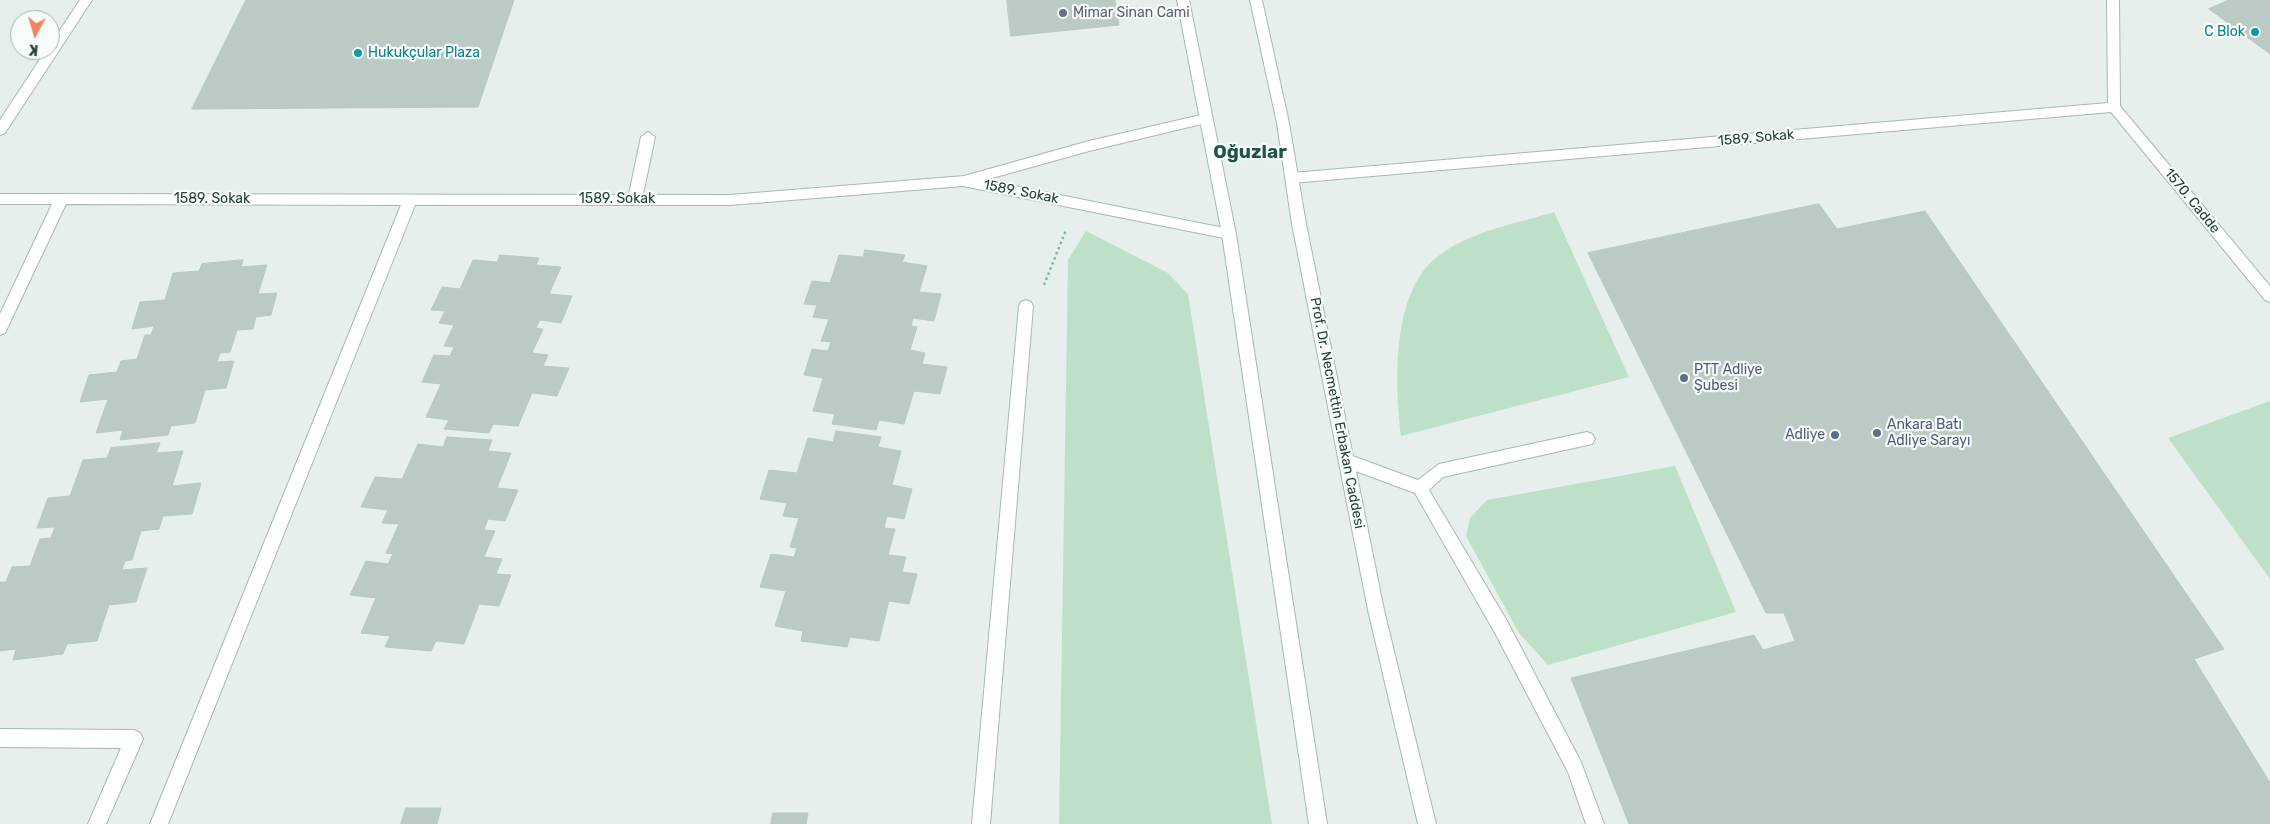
<!DOCTYPE html>
<html>
<head>
<meta charset="utf-8">
<style>
	body { margin:0 }
	#map { position:relative; width:2270px; height:824px; overflow:hidden; background:#e6efeb; font-family:Rubik,sans-serif }
	canvas { display:block }
	.north { position:absolute; left:10px; top:10px; width:50px; height:50px; box-sizing:border-box; background:#f7fbf9; border:1px solid #a3b1ad; border-radius:50%; rotate:186deg; font-size:14px; font-weight:700; line-height:20px; text-align:center; color:#24423a }
	.north::after { content:''; display:block; margin:auto; width:18px; height:22px; background:#f4845f; clip-path:polygon(50% 0,100% 100%,50% 72%,0 100%) }
</style>
</head>
<body>
<div id="map">
<canvas width="2270" height="824"></canvas>
<div class="north">K</div>
</div>
<script>
const context = document.querySelector('canvas').getContext('2d');
context.lineJoin = 'round';
function fill(path, color) { context.fillStyle = color; context.fill(path, 'evenodd'); }
function strokePath(path, color, width, dash) { context.strokeStyle = color; context.lineWidth = width; context.lineCap = dash ? 'butt' : 'round'; context.setLineDash(dash || []); context.stroke(path); }
function label(font, color, halo, rows, align = 'center') {
  context.font = font + ' Rubik,sans-serif'; context.lineWidth = 4.5; context.setLineDash([]); context.textBaseline = 'middle'; context.strokeStyle = halo; context.fillStyle = color; for (const [text, x, y, turn = 0] of rows) {
    context.save(); context.translate(x, y); context.rotate((+turn || 0) * Math.PI / 180); context.textAlign = isNaN(turn) ? turn : align; if (halo) context.strokeText(text, 0, 0); context.fillText(text, 0, 0); context.restore();
  }
}
fill(new Path2D(`
	M 1554,212 L 1629,377 L 1401,436 C 1395,383 1391,293 1437,257 C 1470,231 1515,224 1554,212 Z
	M 1086,231 L 1168,273 L 1188,294 L 1272,824 L 1059,824 L 1068,260 Z
	M 2270,401 L 2270,579 L 2168,438 Z
	M 1675,466 L 1736,612 L 1548,665 L 1519,633 L 1466,536 L 1470,518 L 1487,500 Z`), '#bfe0c8');
const building = new Path2D(`
	M 246,0 L 514,0 L 478,107 L 192,109 Z
	M 1007,0 L 1115,0 L 1119,25 L 1011,36 Z
	M 2229,0 L 2270,0 L 2270,54 L 2209,9 Z
	M 1819,204 L 1837,229 L 1925,211 L 2224,649 L 2194,659 L 2270,783 L 2270,824 L 1629,824 L 1571,678 L 1754,635 L 1763,650 L 1795,641 L 1784,613 L 1766,613 L 1588,253 Z
	M 865,250 L 905,255 L 902,262 L 927,266 L 919,292 L 941,294 L 934,321 L 913,318 L 911,326 L 917,327 L 910,350 L 925,353 L 922,364 L 947,367 L 940,394 L 914,391 L 904,424 L 879,420 L 876,430 L 832,424 L 835,414 L 813,411 L 823,378 L 804,375 L 812,349 L 828,351 L 831,342 L 821,341 L 829,319 L 813,317 L 817,305 L 804,304 L 812,281 L 830,283 L 839,255 L 863,257 Z
	M 500,255 L 539,258 L 536,265 L 561,267 L 549,294 L 572,296 L 561,323 L 540,320 L 536,328 L 543,329 L 532,353 L 548,355 L 543,366 L 569,368 L 557,396 L 532,393 L 518,426 L 493,424 L 489,433 L 444,429 L 449,420 L 426,417 L 441,384 L 422,382 L 434,355 L 450,356 L 454,347 L 444,346 L 454,325 L 439,323 L 445,311 L 431,310 L 442,287 L 460,289 L 473,260 L 497,262 Z
	M 243,260 L 241,267 L 267,265 L 258,294 L 277,293 L 271,315 L 256,317 L 253,329 L 237,330 L 230,352 L 220,353 L 217,362 L 234,361 L 226,388 L 205,390 L 195,423 L 171,426 L 168,435 L 120,440 L 123,430 L 96,433 L 108,399 L 80,402 L 89,375 L 117,372 L 121,361 L 137,359 L 145,335 L 151,335 L 154,326 L 132,329 L 140,302 L 165,300 L 173,273 L 199,271 L 202,264 Z
	M 836,431 L 881,437 L 878,447 L 901,451 L 892,485 L 912,489 L 904,519 L 887,516 L 884,528 L 895,529 L 888,555 L 906,557 L 902,572 L 917,574 L 909,604 L 889,601 L 879,641 L 850,637 L 847,647 L 801,641 L 803,631 L 775,626 L 786,591 L 760,587 L 771,554 L 794,557 L 797,548 L 790,547 L 799,518 L 783,516 L 787,503 L 760,499 L 769,470 L 797,473 L 808,438 L 833,442 Z
	M 447,437 L 492,440 L 488,451 L 511,453 L 497,488 L 518,490 L 505,521 L 488,519 L 484,530 L 495,531 L 484,557 L 502,559 L 496,574 L 511,575 L 499,606 L 479,604 L 464,644 L 436,641 L 431,651 L 385,647 L 390,636 L 361,633 L 376,598 L 350,595 L 366,561 L 388,564 L 393,554 L 386,553 L 399,524 L 382,523 L 388,510 L 361,507 L 375,477 L 402,479 L 418,444 L 443,447 Z
	M 160,443 L 156,453 L 183,451 L 172,486 L 201,483 L 192,514 L 163,516 L 159,529 L 141,531 L 132,560 L 125,561 L 122,570 L 147,568 L 136,602 L 109,605 L 97,641 L 67,644 L 63,654 L 13,660 L 16,649 L 0,651 L 0,582 L 6,582 L 12,567 L 30,566 L 40,539 L 51,538 L 55,527 L 37,528 L 48,498 L 70,496 L 83,460 L 107,458 L 111,448 Z
	M 406,808 L 441,808 L 437,824 L 401,824 Z
	M 773,813 L 808,813 L 806,824 L 771,824 Z`);
fill(building, '#bbcac4');
strokePath(building, '#b8c9c2', 1);
const service = new Path2D(`
	M 648,132 L 655,137 L 642,199 L 635,204 L 628,199 L 641,137 Z`);
const minor = new Path2D(`
	M 2107,0 L 2119,0 L 2120,106 L 2270,286 L 2270,302 L 2265,300 L 2111,112 L 1292,183 L 1285,178 L 1292,173 L 2108,103 Z
	M 1205,114 L 1210,116 L 1211,119 L 1210,122 L 1089,151 L 985,180 L 1229,229 L 1234,230 L 1236,234 L 1234,238 L 1229,239 L 963,186 L 730,205 L 415,205 L 168,824 L 150,824 L 401,205 L 66,204 L 5,333 L 0,335 L 0,314 L 52,204 L 0,204 L 0,194 L 730,195 L 964,176 L 1089,141 Z
	M 1026,300 L 1031,302 L 1033,306 L 990,824 L 972,824 L 1019,306 L 1021,302 Z
	M 1587,432 L 1592,434 L 1595,439 L 1592,444 L 1443,477 L 1429,490 L 1507,621 L 1581,762 L 1604,824 L 1586,824 L 1568,772 L 1495,633 L 1415,493 L 1342,466 L 1339,461 L 1342,456 L 1347,454 L 1418,480 L 1439,464 Z
	M 0,729 L 134,730 L 140,733 L 143,739 L 106,824 L 88,824 L 121,748 L 0,747 Z`);
const tertiary = new Path2D(`
	M 80,0 L 92,0 L 5,133 L 0,135 L 0,120 L 46,50 L 50,50 L 50,45 Z`);
const secondary = new Path2D(`
	M 1177,0 L 1189,0 L 1236,234 L 1327,824 L 1309,824 L 1222,234 Z
	M 1250,0 L 1262,0 L 1289,123 L 1306,224 L 1384,610 L 1436,824 L 1418,824 L 1368,610 L 1292,224 L 1277,123 Z`);
strokePath(service, '#a8b8b2', 2);
strokePath(minor, '#a8b8b2', 2);
strokePath(tertiary, '#a8b8b2', 2);
strokePath(secondary, '#a4bbb3', 2);
strokePath(new Path2D(`
	M 1044,285 L 1066,230`), '#86b3a5', 2.5, [2.5, 3]);
fill(service, '#fff');
fill(minor, '#fff');
fill(tertiary, '#fff');
fill(secondary, '#fff');
for (const [x, y, r, color] of [
	[1063,13,5,"#6b7280"],
	[2255,32,5,"#0f9aa8"],
	[358,53,5,"#0f9aa8"],
	[1684,378,5,"#5c6f8a"],
	[1877,433,5,"#5c6f8a"],
	[1835,435,5,"#5c6f8a"]
]) { const dot = new Path2D(); dot.arc(x, y, r, 0, 2 * Math.PI); context.fillStyle = color; context.fill(dot); strokePath(dot, '#f7fbf9', 2); }
label('14px', '#5b616d', '#f7fbf9', [
	["Mimar Sinan Cami",1073,13]
], 'left');
label('14px', '#0d838f', '#f7fbf9', [
	["C Blok",2245,32],
	["Hukukçular Plaza",368,53,"left"]
], 'right');
label('14px', '#24423a', '#f7fbf9', [
	["1589. Sokak",1756,138,-5],
	["1589. Sokak",1021,192,11],
	["1589. Sokak",212,199],
	["1589. Sokak",617,199],
	["1570. Cadde",2192,201,51],
	["Prof. Dr. Necmettin Erbakan Caddesi",1337,413,79]
]);
label('14px', '#4e5e75', '#f7fbf9', [
	["PTT Adliye",1694,370],
	["Şubesi",1694,386],
	["Ankara Batı",1887,425],
	["Adliye Sarayı",1887,441],
	["Adliye",1825,435,"right"]
], 'left');
label('bold 19px', '#1f5548', '#f7fbf9', [
	["Oğuzlar",1250,153]
]);
</script>
</body>
</html>
